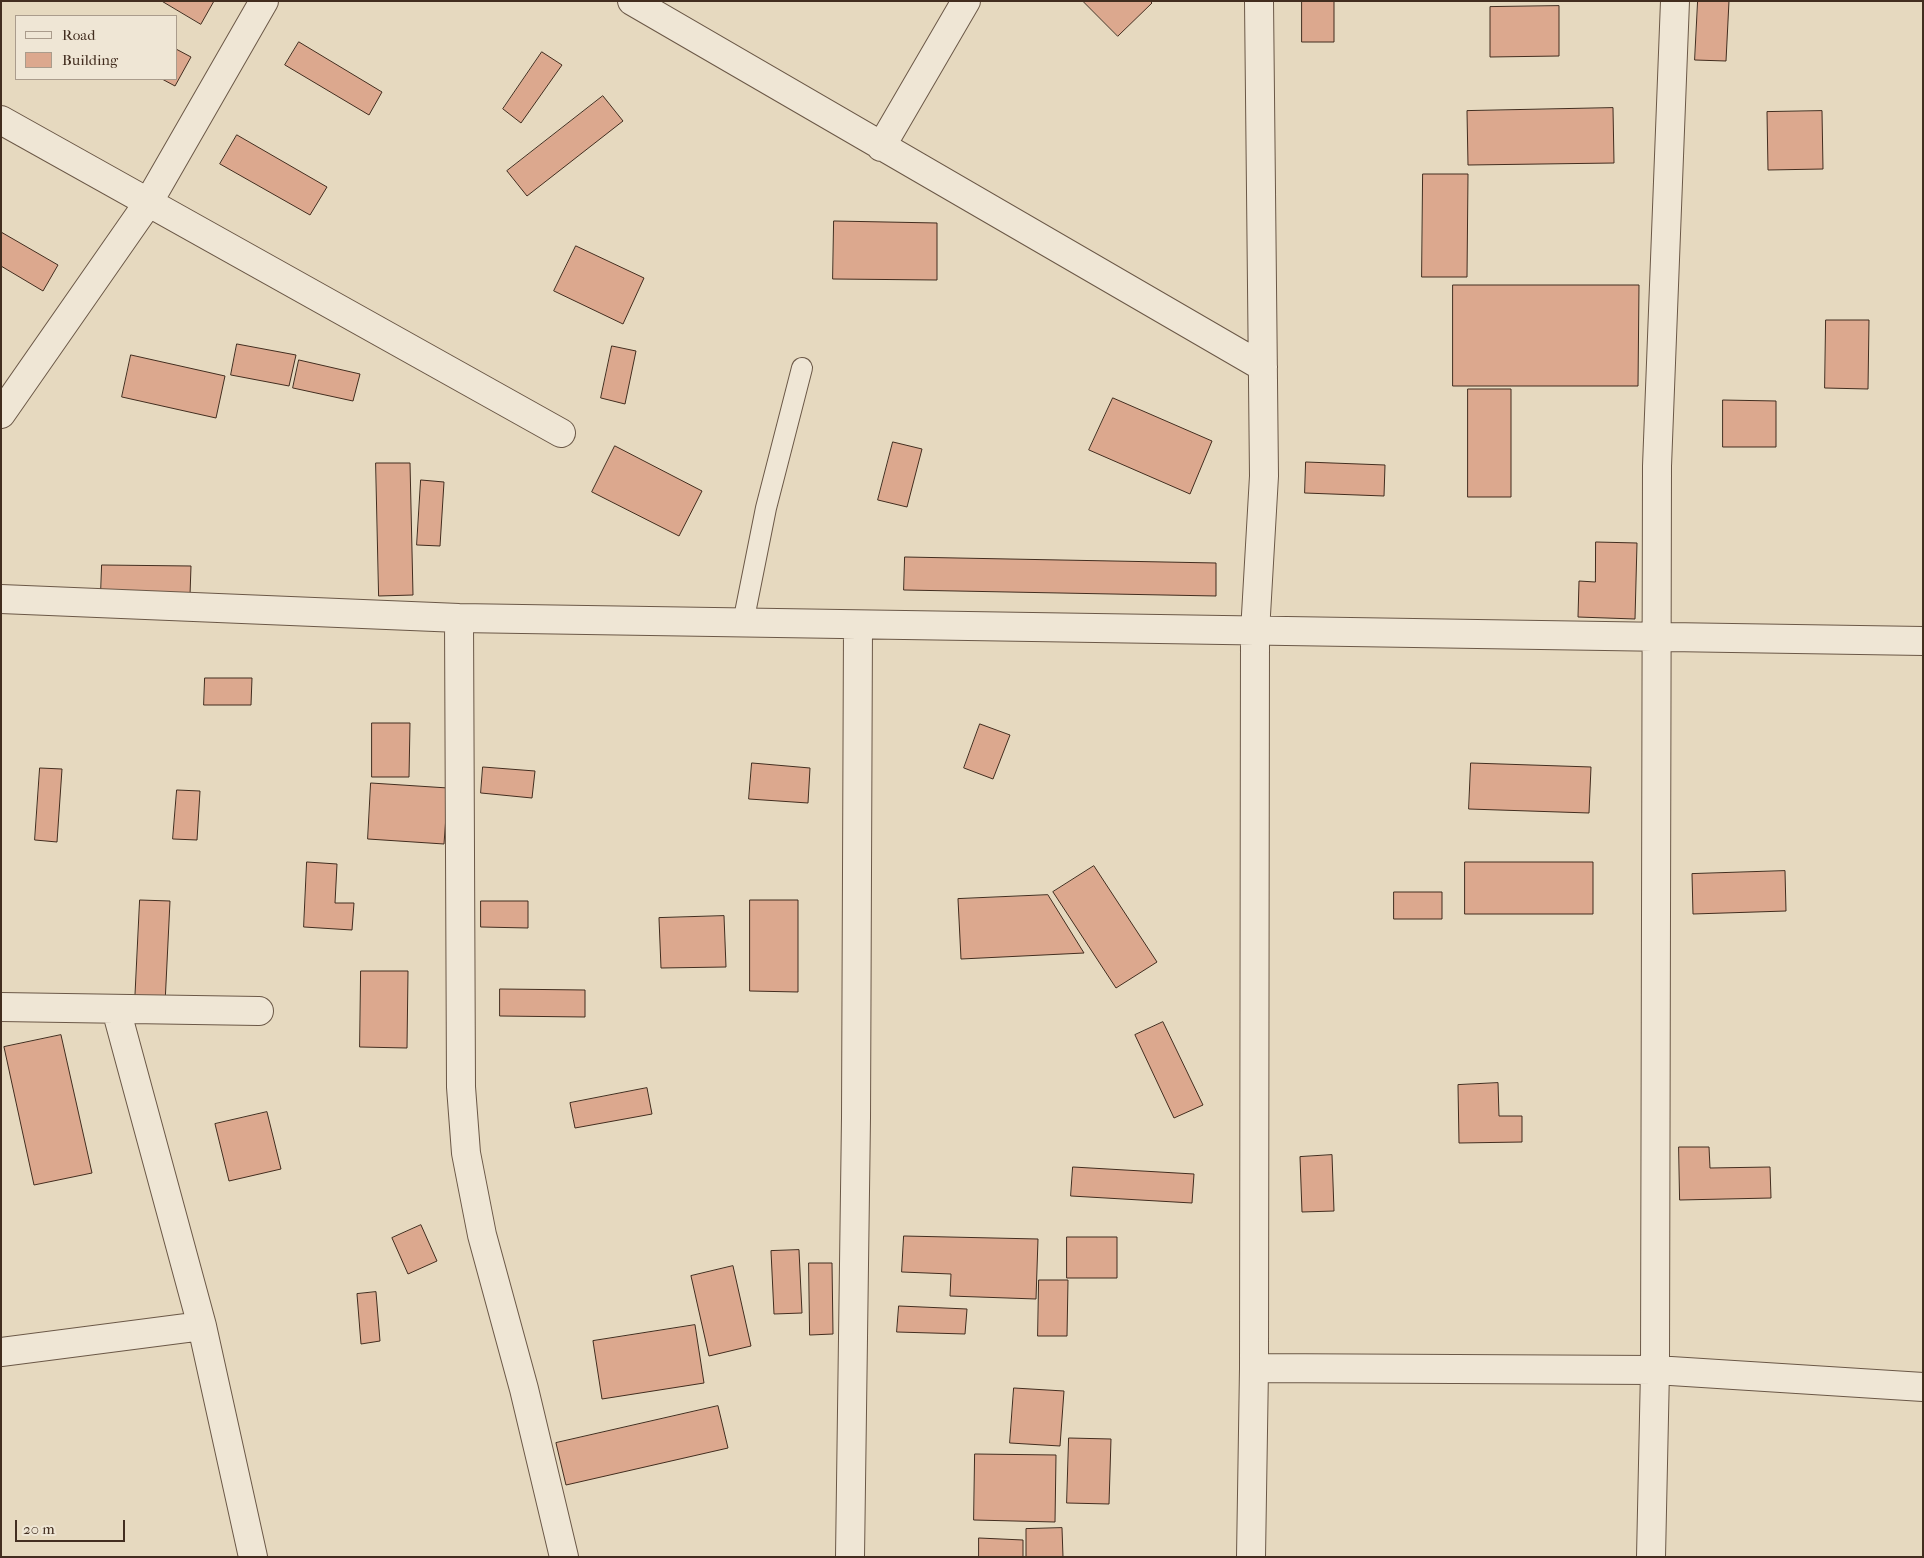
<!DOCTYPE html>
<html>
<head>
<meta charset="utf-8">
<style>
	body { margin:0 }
	#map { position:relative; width:1924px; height:1558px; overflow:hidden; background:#e6d9bf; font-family:"IM FELL French Canon",serif }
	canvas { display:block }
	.frame { position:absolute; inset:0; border:2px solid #422d1f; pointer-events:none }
	.legend { position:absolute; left:15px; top:15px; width:162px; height:65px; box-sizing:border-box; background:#efe6d5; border:1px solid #aa9c8c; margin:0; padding:6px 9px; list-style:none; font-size:15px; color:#422d1f }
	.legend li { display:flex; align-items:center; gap:10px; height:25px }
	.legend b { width:25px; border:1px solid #aa9c8c }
	.scale { position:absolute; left:15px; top:1520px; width:110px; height:22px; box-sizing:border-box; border:2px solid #422d1f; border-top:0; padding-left:6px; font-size:15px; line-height:18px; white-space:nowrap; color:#422d1f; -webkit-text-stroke:4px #efe6d5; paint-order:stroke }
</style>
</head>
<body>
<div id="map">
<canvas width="1924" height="1558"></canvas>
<div class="frame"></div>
<ul class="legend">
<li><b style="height:6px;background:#efe6d5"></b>Road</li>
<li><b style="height:14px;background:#dca88e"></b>Building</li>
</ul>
<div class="scale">20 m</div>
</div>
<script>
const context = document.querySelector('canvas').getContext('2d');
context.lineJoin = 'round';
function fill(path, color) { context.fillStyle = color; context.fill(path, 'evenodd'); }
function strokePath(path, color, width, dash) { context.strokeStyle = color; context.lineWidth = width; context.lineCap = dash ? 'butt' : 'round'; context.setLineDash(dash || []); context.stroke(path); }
const building = new Path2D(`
	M 162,1 L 214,1 L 201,24 Z
	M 1083,1 L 1150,1 L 1152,3 L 1118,36 Z
	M 1302,1 L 1334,1 L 1334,42 L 1302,42 Z
	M 1698,1 L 1729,1 L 1726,61 L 1695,60 Z
	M 1559,6 L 1559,56 L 1490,57 L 1490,7 Z
	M 299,42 L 382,92 L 369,115 L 285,65 Z
	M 176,49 L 191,57 L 175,86 L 162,79 L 176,79 Z
	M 542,52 L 562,65 L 521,123 L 503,109 Z
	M 603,96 L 623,121 L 527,196 L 507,171 Z
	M 1613,108 L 1614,163 L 1468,165 L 1467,111 Z
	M 1822,111 L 1823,169 L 1768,170 L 1767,112 Z
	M 237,135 L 327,187 L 310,215 L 220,164 Z
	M 1423,174 L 1468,174 L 1467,277 L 1422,277 Z
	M 834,221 L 937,223 L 937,280 L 833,279 Z
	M 1,232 L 58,265 L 43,291 L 1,266 Z
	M 576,246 L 644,278 L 623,324 L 554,291 Z
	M 1453,285 L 1639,285 L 1638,386 L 1453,386 Z
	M 1826,320 L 1869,320 L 1868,389 L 1825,388 Z
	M 237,344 L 296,355 L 289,386 L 231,375 Z
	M 612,346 L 636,351 L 625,404 L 601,398 Z
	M 131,355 L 225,376 L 216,418 L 122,397 Z
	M 299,360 L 360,374 L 353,401 L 293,388 Z
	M 1468,389 L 1511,389 L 1511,497 L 1468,497 Z
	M 1113,398 L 1212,441 L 1190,494 L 1089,450 Z
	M 1723,400 L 1776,401 L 1776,447 L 1723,447 Z
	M 893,442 L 922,449 L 907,507 L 878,500 Z
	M 615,446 L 702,491 L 679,536 L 592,492 Z
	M 1306,462 L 1385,465 L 1384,496 L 1305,493 Z
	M 376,463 L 410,463 L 413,595 L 379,596 Z
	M 421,480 L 444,482 L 440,546 L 417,545 Z
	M 1596,542 L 1637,543 L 1635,619 L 1578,617 L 1579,581 L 1595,582 Z
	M 905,557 L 1216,563 L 1216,596 L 904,590 Z
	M 102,565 L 191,566 L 190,595 L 101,593 Z
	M 205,678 L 252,678 L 251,705 L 204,705 Z
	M 372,723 L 410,723 L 409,777 L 372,777 Z
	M 980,724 L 1010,735 L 993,779 L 964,768 Z
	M 752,763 L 810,768 L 808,803 L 749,799 Z
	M 1471,763 L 1591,767 L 1589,813 L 1469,809 Z
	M 483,767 L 535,771 L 532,798 L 481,793 Z
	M 40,768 L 62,769 L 57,842 L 35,840 Z
	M 371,783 L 448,788 L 444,844 L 368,839 Z
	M 177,790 L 200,791 L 197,840 L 173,839 Z
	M 307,862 L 337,864 L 335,903 L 354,903 L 352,930 L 304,927 Z
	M 1465,862 L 1593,862 L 1593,914 L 1465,914 Z
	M 1094,866 L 1157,962 L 1116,988 L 1053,892 Z
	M 1785,871 L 1786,911 L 1693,914 L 1692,874 Z
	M 1394,892 L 1442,892 L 1442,919 L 1394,919 Z
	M 1048,895 L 1084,953 L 961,959 L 958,899 Z
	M 140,900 L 170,901 L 165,1004 L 135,1003 Z
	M 750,900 L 798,900 L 798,992 L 750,991 Z
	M 481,901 L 528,901 L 528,928 L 481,927 Z
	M 724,916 L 726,967 L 661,968 L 659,918 Z
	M 361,971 L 408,971 L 407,1048 L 360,1047 Z
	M 500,989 L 585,990 L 585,1017 L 500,1016 Z
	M 1163,1022 L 1203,1105 L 1174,1118 L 1135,1035 Z
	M 61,1035 L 92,1173 L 34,1185 L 4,1047 Z
	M 1498,1083 L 1499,1116 L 1522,1116 L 1522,1142 L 1459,1143 L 1458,1085 Z
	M 647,1088 L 652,1114 L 575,1128 L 570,1103 Z
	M 267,1112 L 281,1169 L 229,1181 L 215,1124 Z
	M 1679,1147 L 1709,1147 L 1710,1168 L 1770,1167 L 1771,1198 L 1680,1200 Z
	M 1332,1155 L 1334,1211 L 1302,1212 L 1300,1157 Z
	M 1073,1167 L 1194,1174 L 1192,1203 L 1071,1196 Z
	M 421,1225 L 437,1261 L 408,1274 L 392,1238 Z
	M 904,1236 L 1038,1239 L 1036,1299 L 950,1296 L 951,1274 L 902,1272 Z
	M 1067,1237 L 1117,1237 L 1117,1278 L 1067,1278 Z
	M 799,1250 L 802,1313 L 774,1314 L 771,1251 Z
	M 809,1263 L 832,1263 L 833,1334 L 810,1335 Z
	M 733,1266 L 751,1346 L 709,1356 L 691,1276 Z
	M 1039,1280 L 1068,1280 L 1067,1336 L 1038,1336 Z
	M 376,1292 L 380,1341 L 361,1344 L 357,1294 Z
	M 899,1306 L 967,1309 L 965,1334 L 897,1332 Z
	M 695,1325 L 704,1383 L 602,1399 L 593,1341 Z
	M 1014,1388 L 1064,1391 L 1060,1446 L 1010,1443 Z
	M 718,1406 L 728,1448 L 566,1485 L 556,1443 Z
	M 1069,1438 L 1111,1439 L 1109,1504 L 1067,1503 Z
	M 975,1454 L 1056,1455 L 1055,1522 L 974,1520 Z
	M 1062,1528 L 1063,1557 L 1026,1557 L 1026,1529 Z
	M 979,1538 L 1023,1540 L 1023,1557 L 979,1557 Z`);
fill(building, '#dca88e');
strokePath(building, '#422d1f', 1);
const service = new Path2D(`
	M 743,623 L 766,508 L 802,368`);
const minor = new Path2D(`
	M 632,1 L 1263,367
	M 1,120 L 561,433
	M 881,147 L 966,1
	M 1,414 L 148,203 L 264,1
	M 1,599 L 459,618 L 1923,641
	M 459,618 L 461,1087 L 466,1153 L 482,1235 L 524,1389 L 564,1557
	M 1,1007 L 259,1011
	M 116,1009 L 202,1326 L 253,1557
	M 1,1352 L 202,1326
	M 1254,1368 L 1655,1370 L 1923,1387
	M 850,1557 L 856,1118 L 858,625
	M 1251,1557 L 1254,1368 L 1255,632 L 1264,476 L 1259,1
	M 1651,1557 L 1655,1370 L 1657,466 L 1675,1`);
strokePath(service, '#6b5847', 22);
strokePath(minor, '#6b5847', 30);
strokePath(service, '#efe6d5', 20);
strokePath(minor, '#efe6d5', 28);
</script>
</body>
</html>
